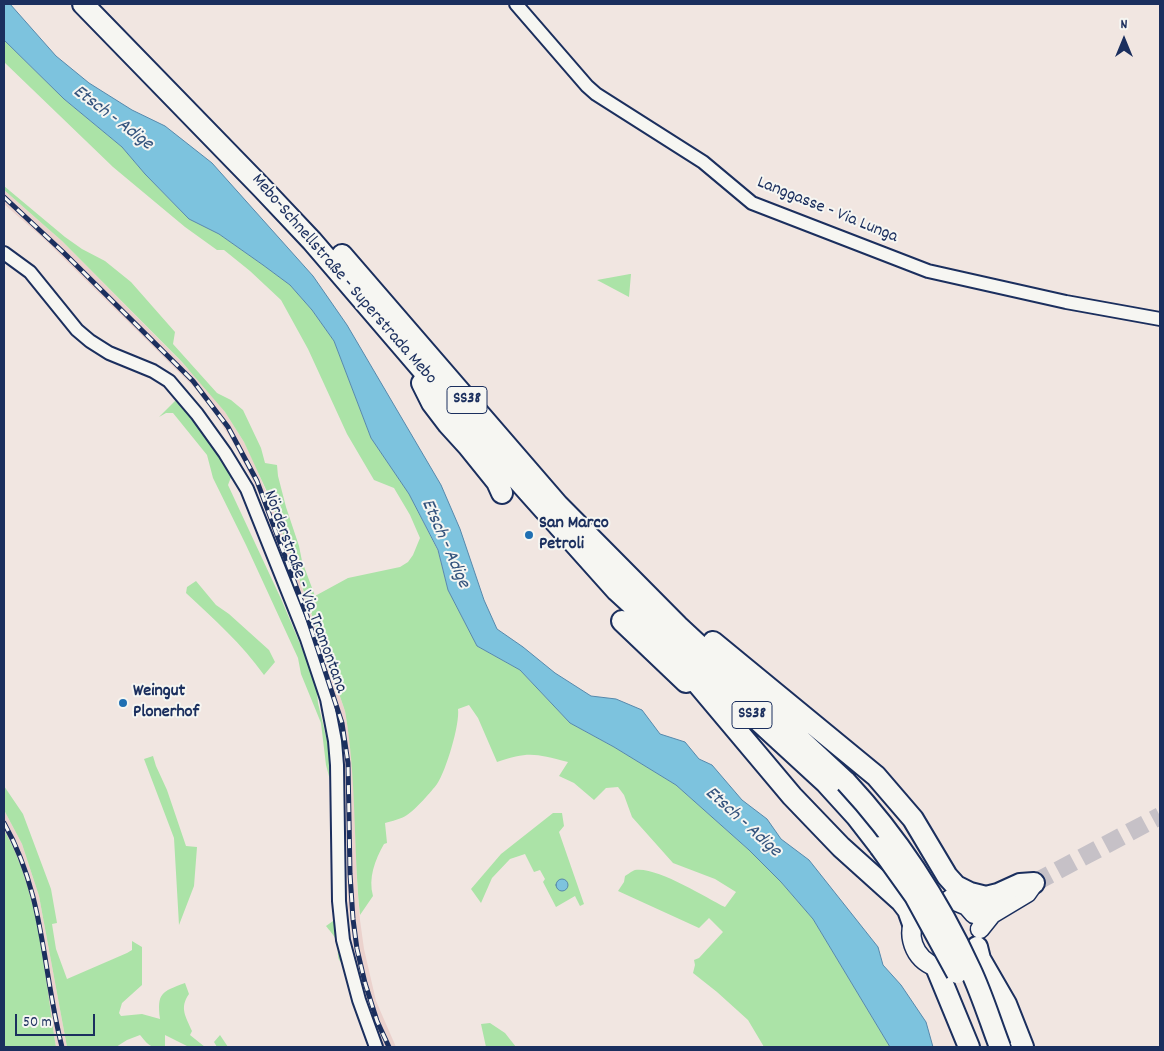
<!DOCTYPE html>
<html>
<head>
<meta charset="utf-8">
<style>
	body { margin:0 }
	#map { position:relative; width:1164px; height:1051px; overflow:hidden; background:#f1e6e1; font-family:Dekko,sans-serif }
	canvas { display:block }
	.frame { position:absolute; inset:0; border:5px solid #1b2f5e; pointer-events:none }
	.north { position:absolute; left:1099px; top:15px; width:50px; height:50px; -webkit-text-stroke:4px #f6f6f2; paint-order:stroke; rotate:0deg; font-size:14px; font-weight:700; line-height:20px; text-align:center; color:#1b2f5e }
	.north::after { content:''; display:block; margin:auto; width:18px; height:22px; background:#1b2f5e; clip-path:polygon(50% 0,100% 100%,50% 72%,0 100%) }
	.scale { position:absolute; left:15px; top:1014px; width:80px; height:22px; box-sizing:border-box; border:2px solid #1b2f5e; border-top:0; padding-left:6px; font-size:15px; line-height:18px; white-space:nowrap; color:#1b2f5e; -webkit-text-stroke:4px #f6f6f2; paint-order:stroke }
</style>
</head>
<body>
<div id="map">
<canvas width="1164" height="1051"></canvas>
<div class="frame"></div>
<div class="north">N</div>
<div class="scale">50 m</div>
</div>
<script>
const context = document.querySelector('canvas').getContext('2d');
context.lineJoin = 'round';
function fill(path, color) { context.fillStyle = color; context.fill(path, 'evenodd'); }
function strokePath(path, color, width, dash) { context.strokeStyle = color; context.lineWidth = width; context.lineCap = dash ? 'butt' : 'round'; context.setLineDash(dash || []); context.stroke(path); }
function label(font, color, halo, rows, align = 'center') {
  context.font = font + ' Dekko,sans-serif'; context.lineWidth = 4; context.setLineDash([]); context.textBaseline = 'middle'; context.strokeStyle = halo; context.fillStyle = color; for (const [text, x, y, turn = 0] of rows) {
    context.save(); context.translate(x, y); context.rotate((+turn || 0) * Math.PI / 180); context.textAlign = isNaN(turn) ? turn : align; if (halo) context.strokeText(text, 0, 0); context.fillText(text, 0, 0); context.restore();
  }
}
fill(new Path2D(`
	M 4,190 L 62,241 L 202,383 L 225,412 L 244,442 L 256,467 L 283,533 L 345,711 L 350,742 L 354,781 L 357,883 L 360,920 L 364,949 L 376,1001 L 396,1047 L 384,1047 L 370,1010 L 355,958 L 348,907 L 345,789 L 343,750 L 338,722 L 332,700 L 259,493 L 234,444 L 215,414 L 194,387 L 44,239 L 4,204 Z
	M 4,810 L 22,844 L 39,896 L 67,1047 L 56,1047 L 35,916 L 23,875 L 4,830 Z`), '#ebd2cd');
fill(new Path2D(`
	M 4,40 L 64,99 L 122,147 L 145,174 L 189,219 L 219,234 L 263,265 L 290,285 L 312,310 L 334,341 L 371,438 L 409,494 L 438,551 L 448,590 L 477,646 L 520,670 L 570,723 L 614,747 L 676,785 L 749,850 L 781,882 L 813,919 L 890,1047 L 764,1047 L 748,1020 L 717,992 L 693,973 L 695,965 L 694,960 L 699,958 L 723,932 L 709,918 L 699,928 L 618,891 L 624,882 L 625,876 C 627,875 632,871 635,870 C 656,866 705,897 725,907 L 736,892 L 715,879 L 673,863 L 632,817 L 624,795 L 618,787 L 606,788 L 594,800 L 574,783 L 559,776 L 568,762 C 536,754 529,751 497,762 L 478,718 L 469,705 L 458,709 C 460,724 446,771 437,784 C 432,791 414,811 407,815 C 401,819 392,821 385,823 L 387,843 L 384,844 C 375,860 368,878 373,896 L 360,915 C 353,847 357,779 345,711 L 295,566 L 269,496 L 244,442 L 225,412 L 182,362 L 62,241 L 4,190 L 4,186 L 65,237 L 82,249 L 105,261 L 131,282 L 175,332 L 173,344 L 217,393 L 231,400 L 243,410 L 261,448 L 265,463 L 277,465 L 278,476 L 286,507 L 299,546 L 302,561 L 315,596 L 348,578 L 400,567 L 408,562 L 413,555 L 420,538 L 410,515 L 394,488 L 374,480 L 347,434 L 308,349 L 281,300 L 250,271 L 224,250 L 217,250 L 185,227 L 113,167 L 4,62 Z
	M 631,274 L 629,297 L 597,280 L 630,274 Z
	M 177,399 L 218,455 L 231,477 L 228,485 L 282,601 L 316,682 L 318,703 L 328,745 L 331,784 L 326,765 L 321,723 L 301,674 L 298,658 L 246,545 L 213,478 L 207,455 L 173,413 L 166,413 L 159,417 Z
	M 196,581 L 216,605 L 229,614 L 269,650 L 275,662 L 264,675 C 242,644 214,619 186,593 L 187,587 Z
	M 153,756 L 156,766 L 167,790 L 186,846 L 197,847 L 194,886 L 179,925 L 174,838 L 144,759 Z
	M 4,786 L 23,814 L 51,889 L 57,923 L 52,924 L 56,949 L 67,979 L 127,953 L 132,950 L 132,941 L 142,947 L 142,985 L 122,1003 L 119,1013 L 121,1016 L 142,1014 L 160,1019 C 157,993 161,992 185,983 L 189,994 C 179,1008 186,1017 192,1031 L 190,1035 L 205,1047 L 189,1047 L 165,1035 L 165,1047 C 149,1047 150,1047 140,1035 L 127,1040 L 116,1047 L 67,1047 L 39,896 L 22,844 L 4,810 Z
	M 553,813 L 562,813 L 564,826 L 559,832 L 584,904 L 580,906 L 575,896 L 556,907 L 543,882 L 545,879 L 540,870 L 534,872 L 525,854 L 510,859 L 492,878 L 481,903 L 471,889 L 501,854 Z
	M 4,830 C 39,890 45,979 56,1047 L 4,1047 Z
	M 340,916 L 350,969 C 332,959 341,955 336,940 C 334,935 329,930 326,926 Z
	M 490,1023 L 505,1033 L 516,1047 L 486,1047 L 481,1024 Z
	M 220,1035 L 228,1047 L 217,1047 L 214,1042 Z`), '#abe3a7');
const water = new Path2D(`
	M 4,4 L 10,4 L 56,56 L 89,83 L 132,110 L 165,126 L 212,163 L 313,276 L 347,325 L 441,485 L 460,529 L 484,600 L 497,629 L 523,647 L 555,673 L 591,696 L 616,699 L 642,710 L 660,734 L 685,742 L 699,759 L 712,765 L 742,800 L 767,819 L 781,839 L 809,860 L 878,947 L 883,965 L 901,985 L 926,1022 L 933,1047 L 890,1047 L 813,919 L 781,882 L 749,850 L 676,785 L 614,747 L 570,723 L 520,670 L 477,646 L 448,590 L 438,550 L 409,494 L 371,438 L 334,341 L 312,310 L 290,285 L 263,265 L 219,234 L 189,219 L 145,174 L 122,147 L 64,99 L 4,40 Z
	M556 885a6 6 0 1 1 12 0a6 6 0 1 1-12 0Z`);
fill(water, '#7dc3de');
strokePath(water, '#5688ab', 1);
strokePath(new Path2D(`
	M 1034,883 L 1160,816`), '#c6c1c7', 18, [18, 9]);
const minor = new Path2D(`
	M 516,4 L 587,86 L 596,94 L 703,162 L 752,203 L 928,271 L 1066,302 L 1160,319
	M 4,253 L 30,272 L 77,330 L 90,341 L 109,353 L 153,371 L 169,381 L 197,414 L 225,453 L 247,489 L 307,639 L 327,699 L 335,741 L 337,765 L 339,901 L 343,940 L 359,1000 L 376,1047`);
const secondary = new Path2D(`
	M 950,899 L 967,906 L 974,914
	M 967,906 C 984,909 994,904 1009,896
	M 918,913 C 904,934 914,959 936,967
	M 980,929 L 992,914 L 1027,893 L 1034,883`);
const trunk = new Path2D(`
	M 83,4 L 262,188 L 312,241 L 498,458 L 617,591 L 826,783 L 856,816 L 880,847
	M 342,255 L 558,505 L 678,626 L 846,782
	M 422,383 L 432,403 L 448,424 L 468,446 L 497,482 L 502,493
	M 622,621 L 686,682
	M 713,642 L 876,776 L 913,819 L 947,876 L 956,886 L 970,893 L 986,897 L 998,894 L 1020,884 L 1034,883
	M 681,664 L 792,796 L 841,847 L 901,901 L 908,910 L 913,924
	M 977,947 L 980,959 L 1006,1004 L 1023,1047
	M 936,967 L 969,1047`);
strokePath(minor, '#1b2f5e', 16);
strokePath(secondary, '#1b2f5e', 21);
strokePath(trunk, '#1b2f5e', 24);
strokePath(minor, '#f6f6f2', 12);
strokePath(secondary, '#f6f6f2', 18);
strokePath(trunk, '#f6f6f2', 20);
const rail = new Path2D(`
	M 4,197 L 63,252 L 193,381 L 228,427 L 257,481 L 306,613 L 342,723 L 348,763 L 350,874 L 353,919 L 357,949 L 365,983 L 377,1021 L 389,1047
	M 4,823 C 45,896 42,969 62,1047`);
strokePath(rail, '#1b2f5e', 5);
strokePath(rail, '#f6f6f2', 3, [9]);
const trunkBridge = new Path2D(`
	M 846,782 C 897,837 939,901 970,969 C 982,994 990,1021 1000,1047
	M 880,847 L 915,896 L 957,973`);
strokePath(trunkBridge, '#1b2f5e', 24, []);
strokePath(trunkBridge, '#f6f6f2', 20);
for (const [x, y, r, color] of [
	[529,535,5,"#1f6fb2"],
	[123,703,5,"#1f6fb2"]
]) { const dot = new Path2D(); dot.arc(x, y, r, 0, 2 * Math.PI); context.fillStyle = color; context.fill(dot); strokePath(dot, '#f6f6f2', 2); }
for (const [x, y, w] of [
	[467,400,40],
	[752,715,40]
]) { const box = new Path2D(); box.roundRect(x - w / 2, y - 13.5, w, 27, 4); context.fillStyle = '#f6f6f2'; context.fill(box); strokePath(box, '#1b2f5e', 1); }
label('bold 16px', '#1b2f5e', null, [
	["SS38",467,400],
	["SS38",752,715]
]);
label('18px', '#1b2f5e', '#f6f6f2', [
	["Langgasse - Via Lunga",827,211,22],
	["Mebo-Schnellstraße - Superstrada Mebo",343,280,49],
	["Nörderstraße - Via Tramontana",304,592,70]
]);
label('bold 18px', '#1b2f5e', '#f6f6f2', [
	["San Marco",539,525],
	["Petroli",539,546],
	["Weingut",133,693],
	["Plonerhof",133,714]
], 'left');
label('italic 19px', '#34547e', '#f6f6f2', [
	["Etsch - Adige",112,119,37],
	["Etsch - Adige",444,544,66],
	["Etsch - Adige",742,823,42]
]);
</script>
</body>
</html>
